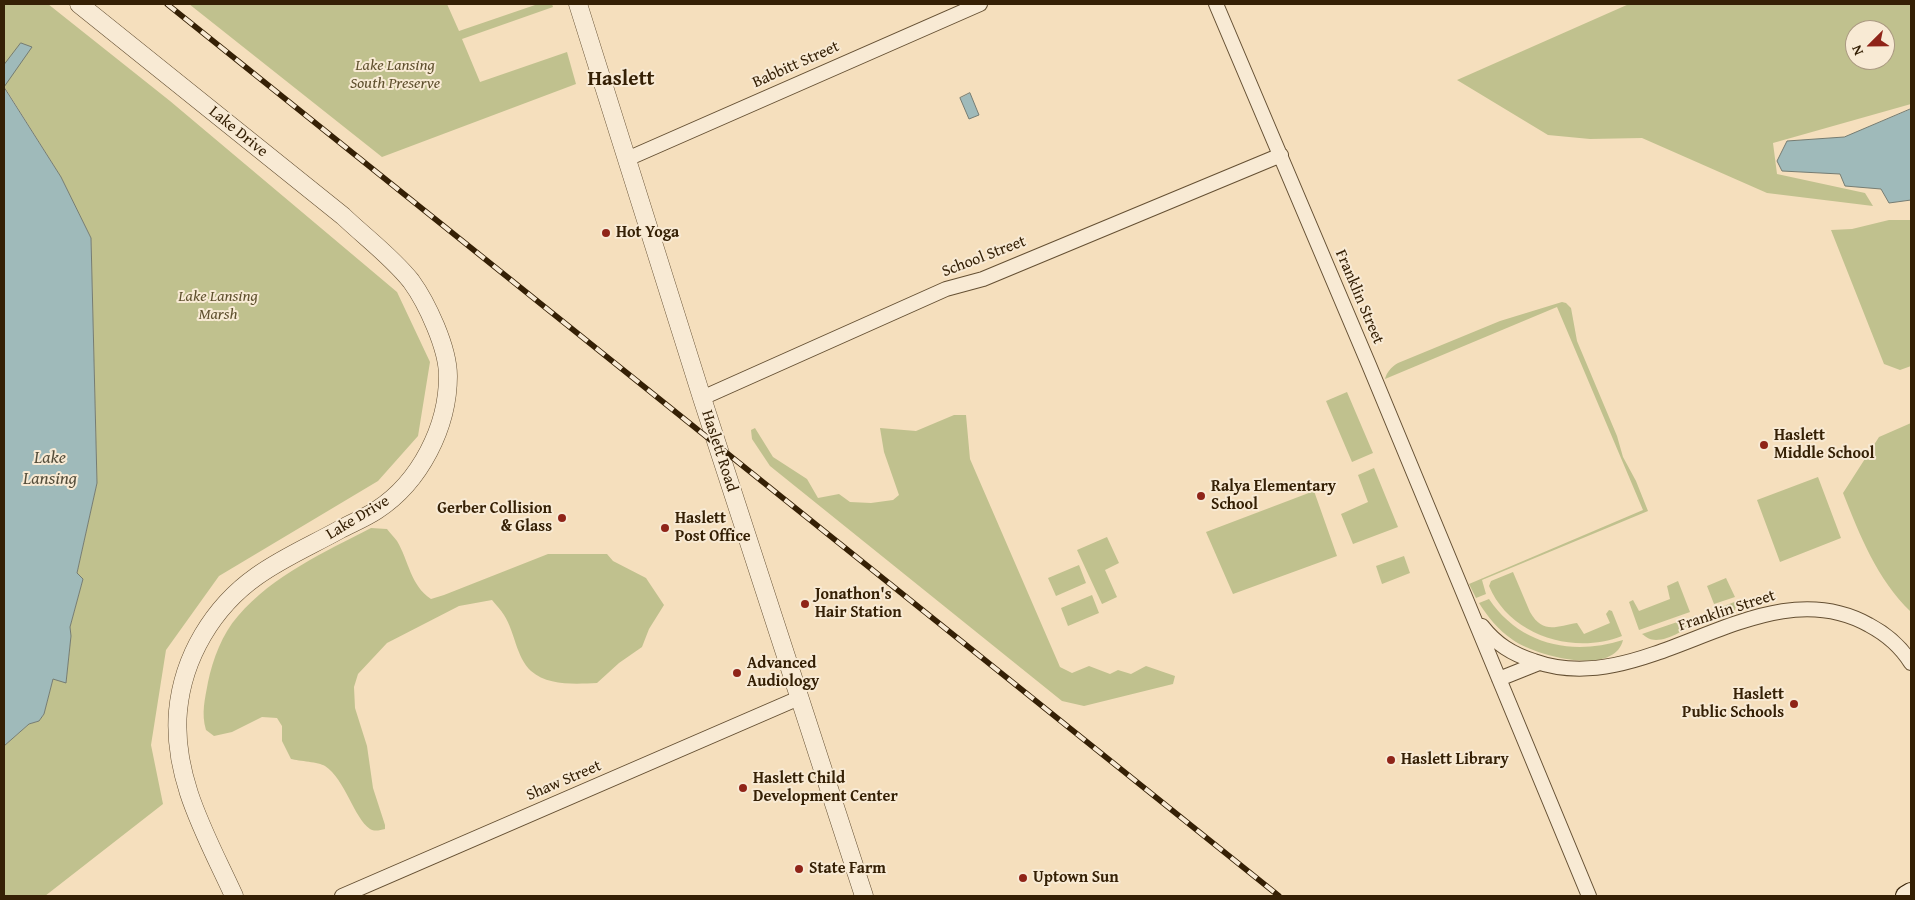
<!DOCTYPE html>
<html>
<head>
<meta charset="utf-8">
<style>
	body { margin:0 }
	#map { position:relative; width:1915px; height:900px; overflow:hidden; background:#f5dfbd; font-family:"Gentium Book Plus",serif }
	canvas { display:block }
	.frame { position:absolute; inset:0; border:5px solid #352005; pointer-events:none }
	.north { position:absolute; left:1845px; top:20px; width:50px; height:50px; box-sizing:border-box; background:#f8ead4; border:1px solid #aa9981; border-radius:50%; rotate:247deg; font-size:14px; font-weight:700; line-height:20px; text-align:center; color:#352005 }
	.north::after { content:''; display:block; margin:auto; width:18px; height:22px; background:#8f2418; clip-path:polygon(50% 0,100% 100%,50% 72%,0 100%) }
</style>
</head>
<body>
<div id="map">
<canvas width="1915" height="900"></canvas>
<div class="frame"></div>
<div class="north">N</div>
</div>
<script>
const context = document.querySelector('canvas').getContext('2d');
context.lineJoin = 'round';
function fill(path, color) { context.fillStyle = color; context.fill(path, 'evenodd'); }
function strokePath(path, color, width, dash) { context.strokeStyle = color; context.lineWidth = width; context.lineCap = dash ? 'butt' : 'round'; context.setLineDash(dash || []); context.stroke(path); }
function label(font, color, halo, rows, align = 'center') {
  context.font = font + ' "Gentium Book Plus",serif'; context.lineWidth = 4; context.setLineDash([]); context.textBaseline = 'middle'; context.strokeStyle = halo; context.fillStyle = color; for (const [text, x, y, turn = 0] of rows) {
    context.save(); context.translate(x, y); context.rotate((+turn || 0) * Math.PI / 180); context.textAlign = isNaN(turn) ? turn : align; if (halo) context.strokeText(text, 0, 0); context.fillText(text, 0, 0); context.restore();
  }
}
fill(new Path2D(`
	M 4,4 L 48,4 L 170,101 L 397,292 L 430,362 L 418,436 L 378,481 L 219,576 L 166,650 L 151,745 L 163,804 L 45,896 L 4,896 L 4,746 L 29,724 L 39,721 L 44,714 L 53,679 L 66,682 L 71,636 L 70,627 L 83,579 L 77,573 L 97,483 L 91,238 L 61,177 L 4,86 Z
	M 189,4 L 447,4 L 459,31 L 538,4 L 552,4 L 553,7 L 462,39 L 480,82 L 567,52 L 576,84 L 382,157 Z
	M 1629,4 L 1911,4 L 1911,104 L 1773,143 L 1777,174 L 1865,193 L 1873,206 L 1767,193 L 1642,138 L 1590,139 L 1548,135 L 1457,80 ZM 1855,30 L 1885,30 L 1885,60 L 1855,60 Z
	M 1889,220 L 1911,220 L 1911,366 L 1900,370 L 1884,364 L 1831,230 L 1852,229 Z
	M 1562,302 L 1566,303 L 1571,308 L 1577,341 L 1617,436 L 1623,457 L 1636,481 L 1648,511 L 1482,580 L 1486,594 L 1476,598 L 1469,584 L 1643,510 L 1557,307 L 1385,379 C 1387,372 1391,367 1398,363 L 1500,321 Z
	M 1347,392 L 1373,453 L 1352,462 L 1326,401 Z
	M 954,415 L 966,415 L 970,459 L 1060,667 L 1072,673 L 1089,666 L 1110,674 L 1118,670 L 1131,674 L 1146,666 L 1175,676 L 1173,684 L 1084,706 L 1062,701 L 770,466 L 752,439 L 751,430 L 755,428 L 773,457 L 807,479 L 818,498 L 839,494 L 850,502 L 871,503 L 893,500 L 899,495 L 884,452 L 880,428 L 916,431 Z
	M 1911,423 L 1911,612 C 1877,579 1860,536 1843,493 L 1879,437 Z
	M 1374,468 L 1398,527 L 1353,544 L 1341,514 L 1368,502 L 1358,475 Z
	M 1818,477 L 1841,538 L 1780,562 L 1757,500 Z
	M 1314,491 L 1337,556 L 1233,594 L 1206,532 Z
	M 371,528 L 387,529 C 390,533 394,537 397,541 C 409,561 410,585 431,599 L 444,595 L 548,554 L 607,554 L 613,561 L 646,578 L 664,605 L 649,629 L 642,647 L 619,663 L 597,683 C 576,684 548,686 531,671 C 516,657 515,632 504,615 C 501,610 496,605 492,600 L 459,606 L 387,643 L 358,674 L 354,687 L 355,708 L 367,746 L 373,788 L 385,825 L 385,829 C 380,830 375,832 370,829 C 354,818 345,779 325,766 C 319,762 299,761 291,759 L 282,741 L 282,726 L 277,718 L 262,717 L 232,732 L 214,736 L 206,730 C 201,713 205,699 208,682 C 213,659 222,634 238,616 C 273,575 325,552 371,528 Z
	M 1107,537 L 1119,563 L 1105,570 L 1117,597 L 1102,604 L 1077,550 Z
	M 1404,556 L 1410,573 L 1382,584 L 1376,566 Z
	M 1079,565 L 1086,583 L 1056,596 L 1048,578 Z
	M 1513,572 L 1530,612 C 1543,635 1557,626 1577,623 L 1584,634 L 1610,623 L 1606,614 L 1609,610 L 1612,611 L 1622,636 C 1574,655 1510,636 1489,586 L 1491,581 Z
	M 1726,578 L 1735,597 L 1714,604 L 1707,586 Z
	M 1678,581 L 1690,612 L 1639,630 L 1629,602 L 1633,600 L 1639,611 L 1670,599 L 1667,586 Z
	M 1092,595 L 1099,613 L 1068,626 L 1061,608 Z
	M 1489,599 C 1520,645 1572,656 1623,640 C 1614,678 1534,655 1513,640 C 1498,630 1488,617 1479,603 Z
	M 1737,601 L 1735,610 L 1728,615 L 1721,614 L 1716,609 Z
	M 1695,616 C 1690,629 1669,640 1656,640 C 1650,640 1646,637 1642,634 Z`), '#c0c18e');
const water = new Path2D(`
	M 21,43 L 32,47 L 4,87 L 61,177 L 91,238 L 97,483 L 77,573 L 83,579 L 70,627 L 71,636 L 66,683 L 53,679 L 44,714 L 39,721 L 29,724 L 4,746 L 4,65 Z
	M 970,93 L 979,115 L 969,119 L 960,98 Z
	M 1911,109 L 1911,200 L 1889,203 L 1881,189 L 1845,186 L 1840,174 L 1782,171 L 1777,161 L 1787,141 L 1844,137 Z`);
fill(water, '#9fbaba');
strokePath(water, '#757c72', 1);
const minor = new Path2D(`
	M 1216,4 L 1369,365 L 1589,896
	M 627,159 L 980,4
	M 702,398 L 946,289 L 983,279 L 1281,155
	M 1482,626 C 1496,644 1512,654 1534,661 C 1647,702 1760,564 1869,625 C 1886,634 1901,647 1911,663
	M 1499,679 L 1539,663
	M 342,896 L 799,698`);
const tertiary = new Path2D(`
	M 79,4 L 343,216 C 365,237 392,257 411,281 C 427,303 448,348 448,376 C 448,427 420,482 377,510 C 365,518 352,523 339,530 C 312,545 282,558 257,576 C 213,607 183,657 178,711 C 172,778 207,837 234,896
	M 578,4 L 702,398 L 864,896`);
const secondary = new Path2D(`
	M 1906,896 L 1911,893`);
strokePath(minor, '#655033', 16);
strokePath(tertiary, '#655033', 19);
strokePath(secondary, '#352005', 22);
strokePath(minor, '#f8ead4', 14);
strokePath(tertiary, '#f8ead4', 18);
strokePath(secondary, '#f8ead4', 20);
const rail = new Path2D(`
	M 167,4 L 1279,896`);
strokePath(rail, '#352005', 5.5);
strokePath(rail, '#f8ead4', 4, [11]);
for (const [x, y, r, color] of [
	[606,233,5,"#8f2418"],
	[1764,445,5,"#8f2418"],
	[1201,496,5,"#8f2418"],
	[562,518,5,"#8f2418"],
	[665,528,5,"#8f2418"],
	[805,604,5,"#8f2418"],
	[737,673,5,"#8f2418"],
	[1794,704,5,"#8f2418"],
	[1391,760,5,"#8f2418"],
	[743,788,5,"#8f2418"],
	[799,869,5,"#8f2418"],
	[1023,878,5,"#8f2418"]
]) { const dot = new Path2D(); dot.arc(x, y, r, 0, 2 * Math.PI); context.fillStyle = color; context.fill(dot); strokePath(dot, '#f8ead4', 2); }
label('16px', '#352005', '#f8ead4', [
	["Babbitt Street",796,65,-24],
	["Lake Drive",238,132,39],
	["School Street",984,257,-21],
	["Franklin Street",1359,297,67],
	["Haslett Road",719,451,72],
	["Lake Drive",358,518,-31],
	["Franklin Street",1727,611,-18],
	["Shaw Street",564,781,-23]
]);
label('italic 16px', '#5f502e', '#f8ead4', [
	["Lake Lansing",395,66],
	["South Preserve",395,84],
	["Lake Lansing",218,297],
	["Marsh",218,315]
]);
label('bold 16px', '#352005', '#f8ead4', [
	["Hot Yoga",616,233],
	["Haslett",1774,436],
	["Middle School",1774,454],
	["Ralya Elementary",1211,487],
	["School",1211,505],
	["Gerber Collision",552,509,"right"],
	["& Glass",552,527,"right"],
	["Haslett",675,519],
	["Post Office",675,537],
	["Jonathon's",815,595],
	["Hair Station",815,613],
	["Advanced",747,664],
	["Audiology",747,682],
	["Haslett",1784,695,"right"],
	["Public Schools",1784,713,"right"],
	["Haslett Library",1401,760],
	["Haslett Child",753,779],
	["Development Center",753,797],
	["State Farm",809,869],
	["Uptown Sun",1033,878]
], 'left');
label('italic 18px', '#554e3b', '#f8ead4', [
	["Lake",50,458],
	["Lansing",50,479]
]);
label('bold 21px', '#352005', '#f8ead4', [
	["Haslett",621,80]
]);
</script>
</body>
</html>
